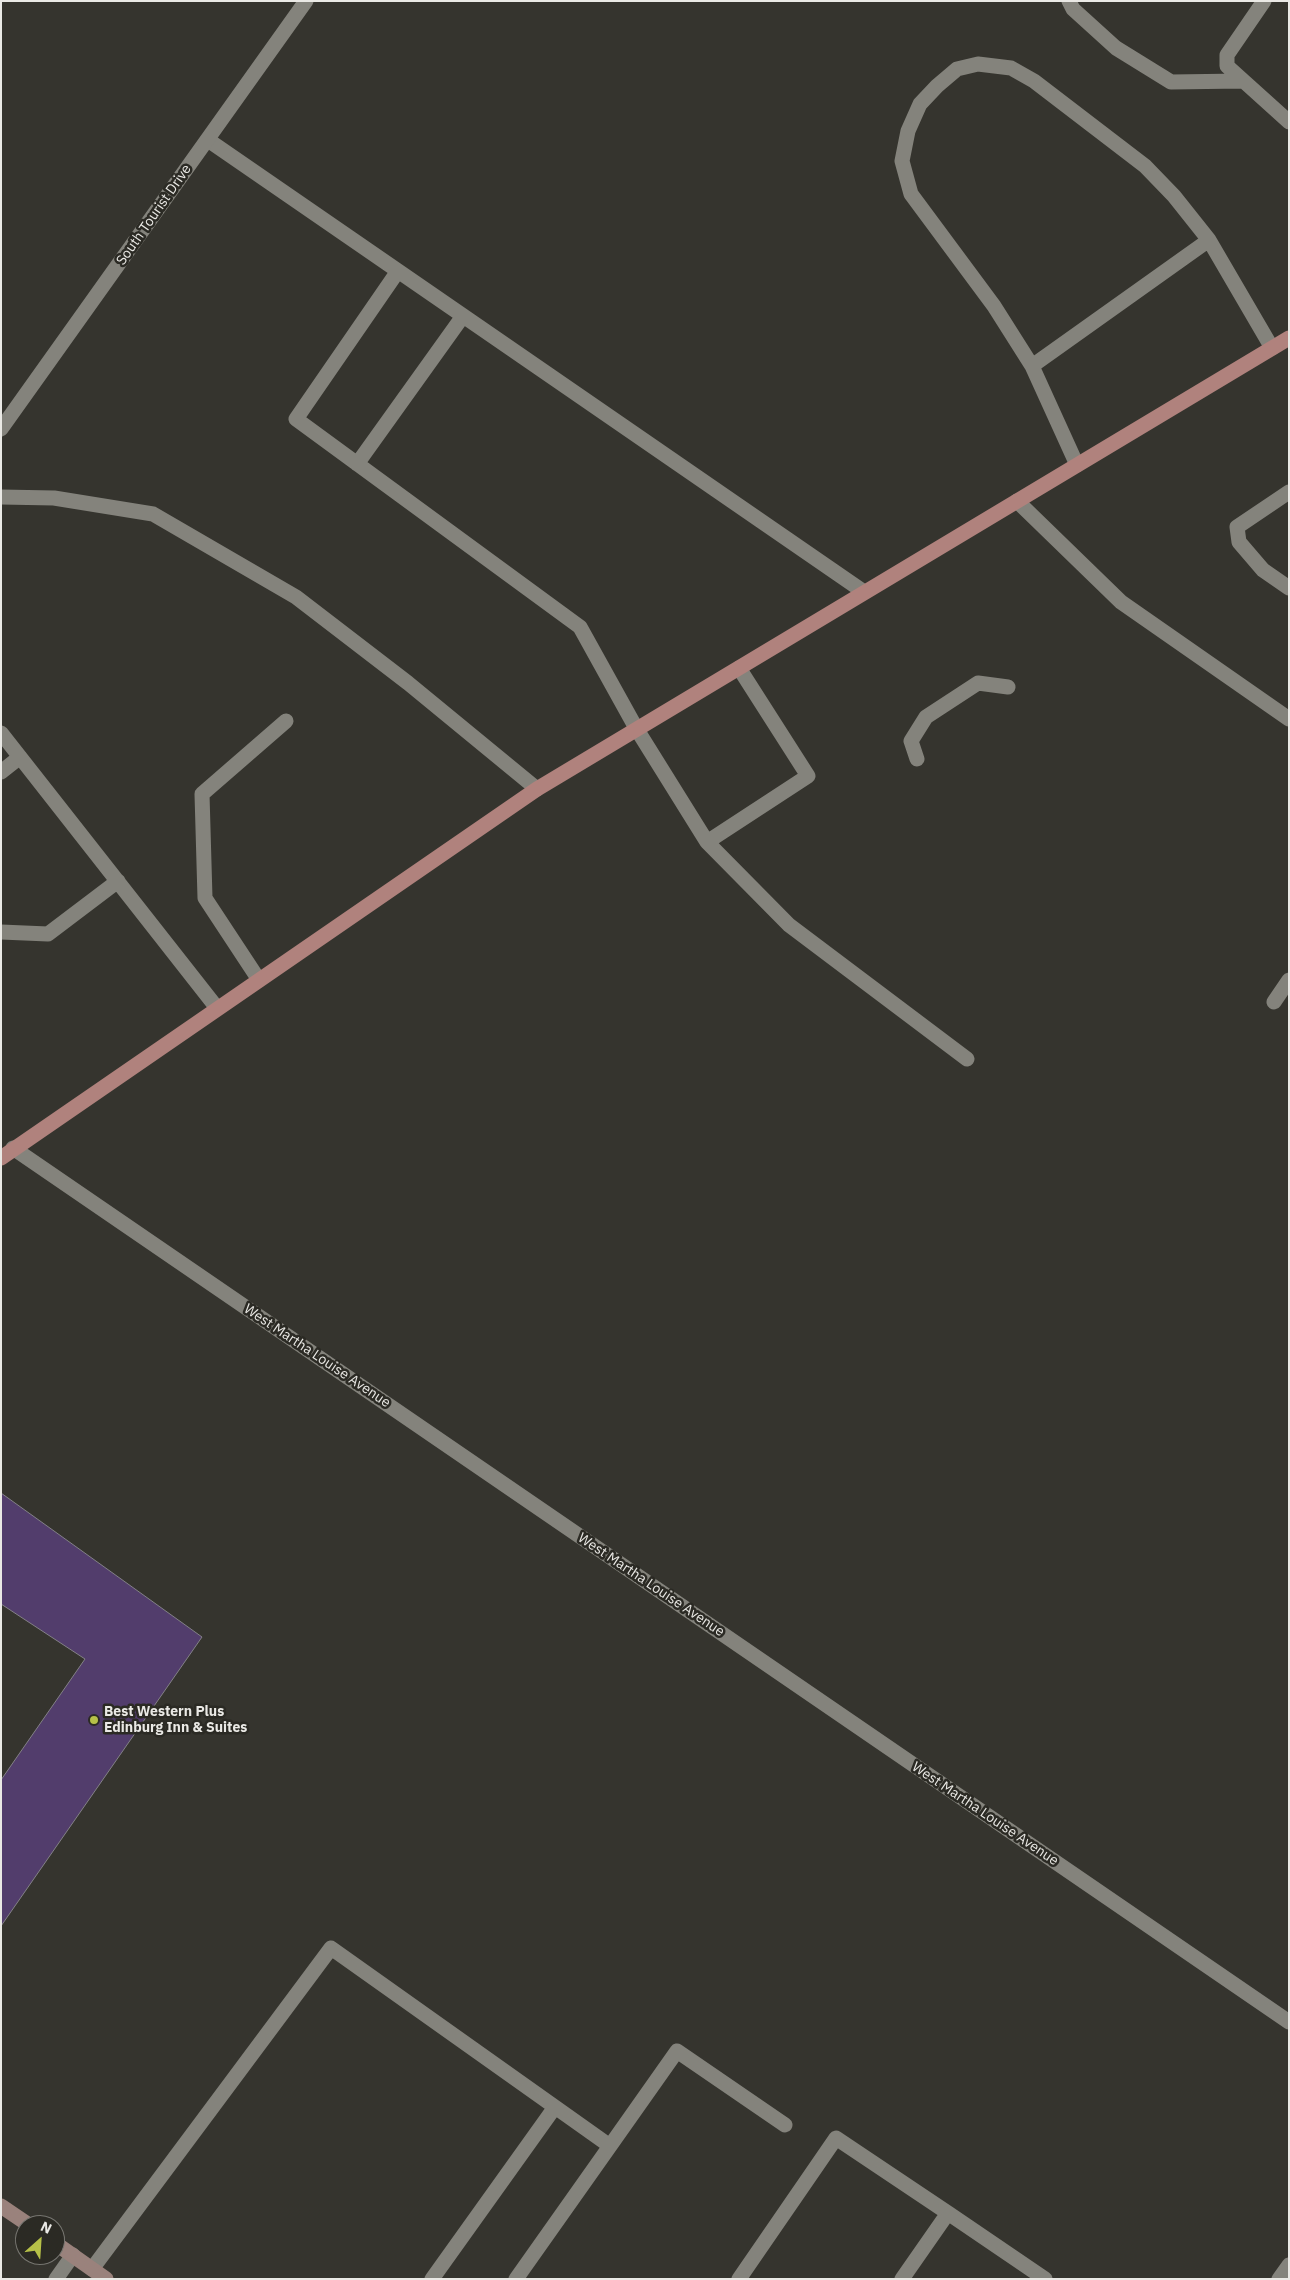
<!DOCTYPE html>
<html>
<head>
<meta charset="utf-8">
<style>
	body { margin:0 }
	#map { position:relative; width:1290px; height:2280px; overflow:hidden; background:#35342e; font-family:"IBM Plex Sans",sans-serif }
	canvas { display:block }
	.frame { position:absolute; inset:0; border:2px solid #eae9e5; pointer-events:none }
	.north { position:absolute; left:15px; top:2215px; width:50px; height:50px; box-sizing:border-box; background:#2b2a24; border:1px solid #777671; border-radius:50%; rotate:26deg; font-size:14px; font-weight:700; line-height:20px; text-align:center; color:#eae9e5 }
	.north::after { content:''; display:block; margin:auto; width:18px; height:22px; background:#b7c148; clip-path:polygon(50% 0,100% 100%,50% 72%,0 100%) }
</style>
</head>
<body>
<div id="map">
<canvas width="1290" height="2280"></canvas>
<div class="frame"></div>
<div class="north">N</div>
</div>
<script>
const context = document.querySelector('canvas').getContext('2d');
context.lineJoin = 'round';
function fill(path, color) { context.fillStyle = color; context.fill(path, 'evenodd'); }
function strokePath(path, color, width, dash) { context.strokeStyle = color; context.lineWidth = width; context.lineCap = dash ? 'butt' : 'round'; context.setLineDash(dash || []); context.stroke(path); }
function label(font, color, halo, rows, align = 'center') {
  context.font = font + ' "IBM Plex Sans",sans-serif'; context.lineWidth = 5; context.setLineDash([]); context.textBaseline = 'middle'; context.strokeStyle = halo; context.fillStyle = color; for (const [text, x, y, turn = 0] of rows) {
    context.save(); context.translate(x, y); context.rotate((+turn || 0) * Math.PI / 180); context.textAlign = isNaN(turn) ? turn : align; if (halo) context.strokeText(text, 0, 0); context.fillText(text, 0, 0); context.restore();
  }
}
const building = new Path2D(`
	M 1,1493 L 202,1637 L 1,1926 L 1,1780 L 85,1659 L 1,1604 Z`);
fill(building, '#523d6c');
strokePath(building, '#838187', 1);
strokePath(new Path2D(`
	M 1069,1 L 1073,9 L 1116,48 L 1171,82 L 1242,81
	M 1264,1 L 1227,55 L 1227,66 L 1289,122
	M 208,140 L 864,592
	M 398,271 L 296,419 L 580,627 L 636,728 L 707,842 L 808,776 L 739,668
	M 1032,366 L 1209,240
	M 357,464 L 463,316
	M 1077,465 L 1032,366 L 994,306 L 911,194 L 902,161 L 908,131 L 920,104 L 937,86 L 957,69 L 978,64 L 1011,68 L 1034,81 L 1145,166 L 1174,196 L 1209,240 L 1272,348
	M 1289,492 L 1237,527 L 1239,542 L 1263,570 L 1289,588
	M 1017,501 L 1121,602 L 1289,719
	M 1,733 L 217,1008
	M 917,759 L 911,741 L 926,717 L 978,683 L 1008,687
	M 1,772 L 20,757
	M 707,842 L 789,925 L 967,1059
	M 1,932 L 48,934 L 118,881
	M 259,980 L 205,898 L 202,794 L 286,721
	M 1274,1002 L 1289,980
	M 92,2269 L 331,1948 L 610,2146 L 677,2051 L 785,2125
	M 56,2279 L 73,2255
	M 432,2279 L 555,2107
	M 516,2279 L 610,2146
	M 739,2279 L 836,2138 L 948,2213
	M 902,2279 L 948,2213 L 1045,2279`), '#84837c', 15);
strokePath(new Path2D(`
	M 1,429 L 306,1
	M 1,497 L 54,498 L 153,514 L 296,597 L 408,683 L 537,789
	M 13,1148 L 1289,2022
	M 1279,2279 L 1289,2265`), '#84837c', 15);
strokePath(new Path2D(`
	M 1,2206 L 29,2225
	M 55,2243 L 106,2279`), '#9a827c', 15);
strokePath(new Path2D(`
	M 1,1158 L 537,789 L 1289,338`), '#b0827d', 15);
for (const [x, y, r, color] of [
	[94,1720,5,"#b7c148"]
]) { const dot = new Path2D(); dot.arc(x, y, r, 0, 2 * Math.PI); context.fillStyle = color; context.fill(dot); strokePath(dot, '#2b2a24', 2); }
label('14px', '#eae9e5', '#2b2a24', [
	["South Tourist Drive",154,215,-55],
	["West Martha Louise Avenue",317,1356,34],
	["West Martha Louise Avenue",651,1585,34],
	["West Martha Louise Avenue",985,1814,34]
]);
label('bold 14px', '#eae9e5', '#2b2a24', [
	["Best Western Plus",104,1712],
	["Edinburg Inn & Suites",104,1728]
], 'left');
</script>
</body>
</html>
